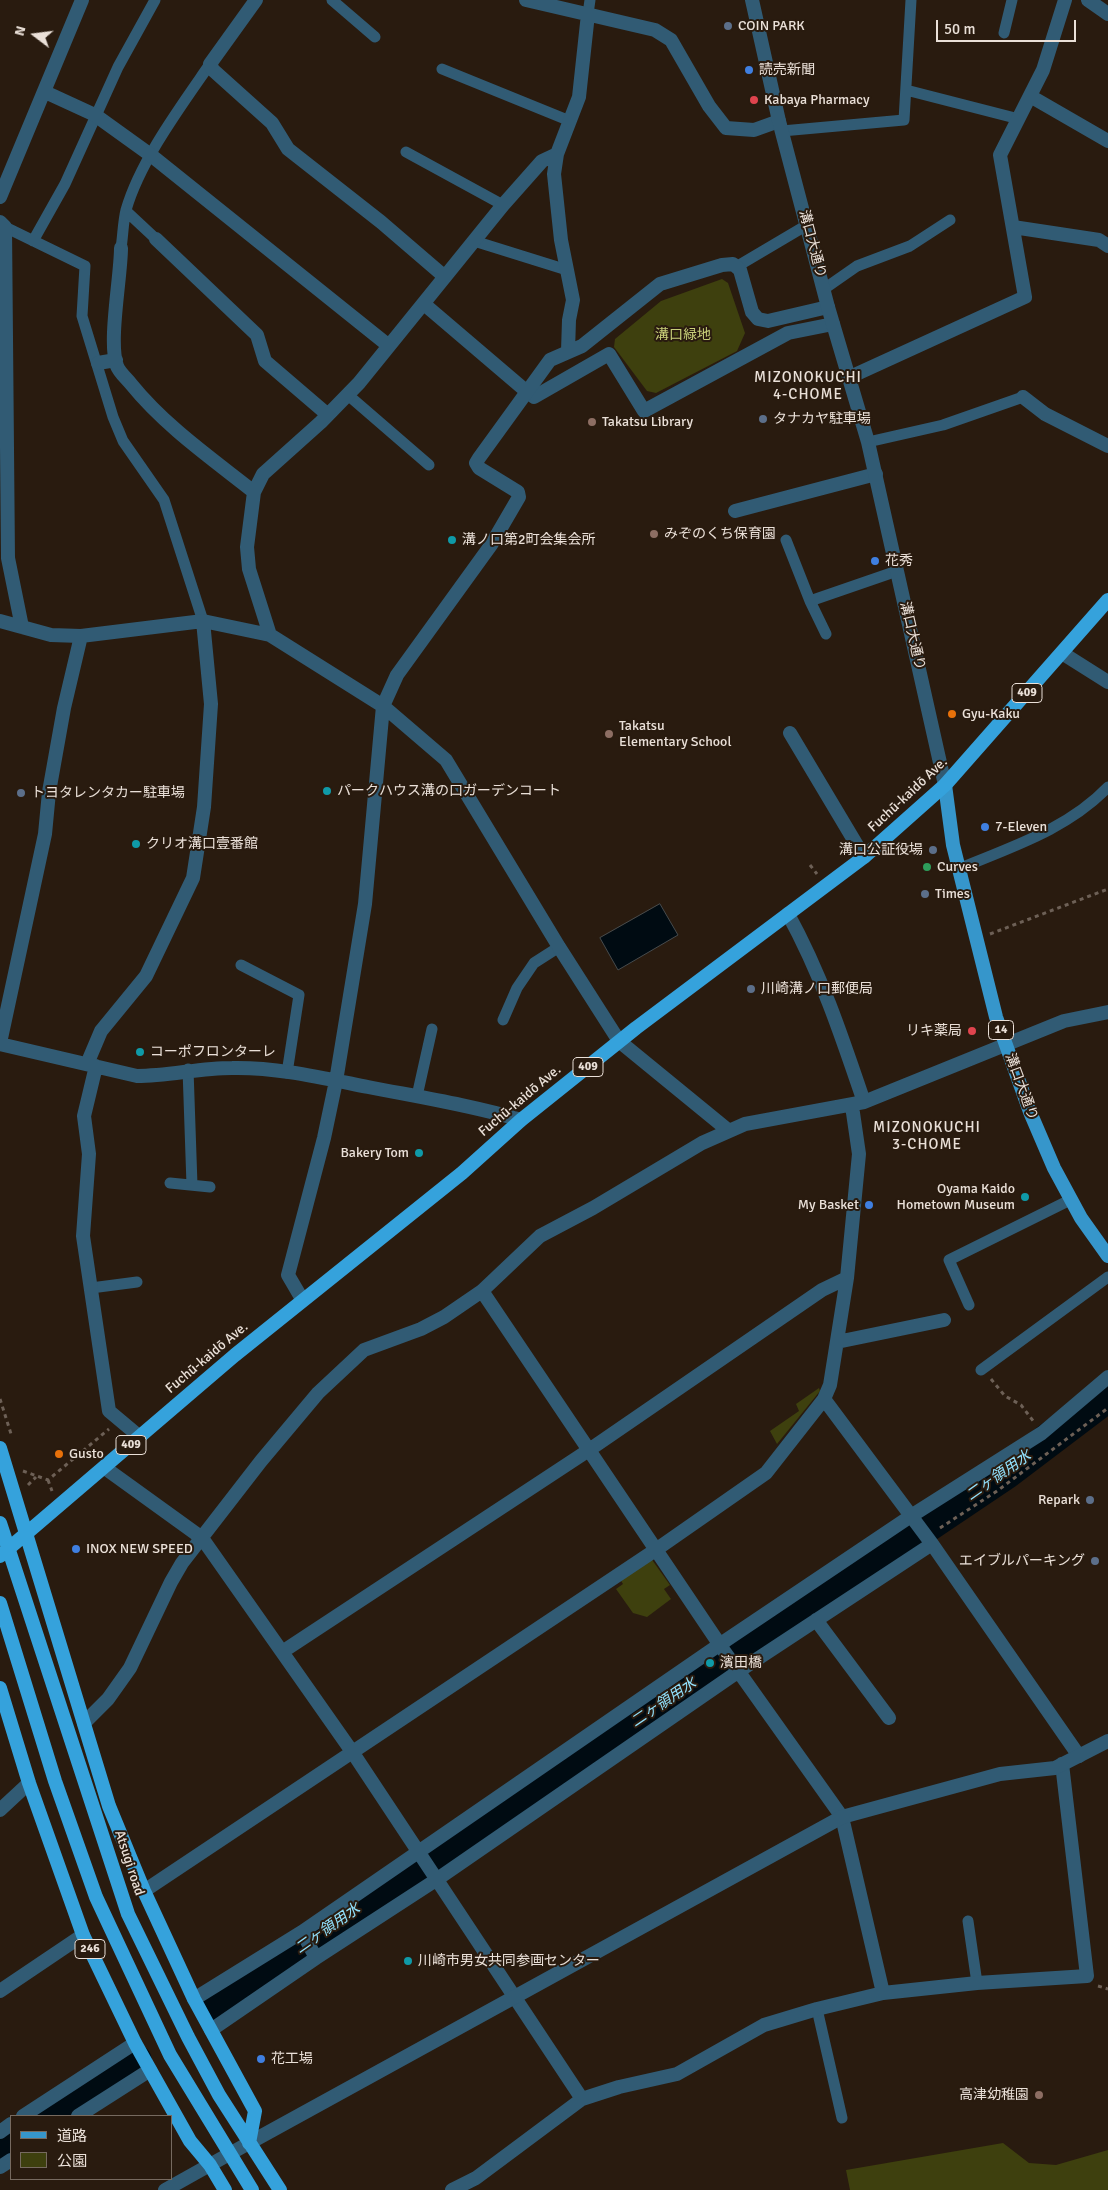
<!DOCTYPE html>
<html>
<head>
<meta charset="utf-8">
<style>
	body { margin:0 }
	#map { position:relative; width:1108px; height:2190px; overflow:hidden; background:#291b0f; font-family:Signika,"Noto Sans JP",sans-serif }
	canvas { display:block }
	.legend { position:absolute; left:10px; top:2115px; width:162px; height:65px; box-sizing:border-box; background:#291b0f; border:1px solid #766a5f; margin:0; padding:6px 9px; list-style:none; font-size:15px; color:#eae0d8 }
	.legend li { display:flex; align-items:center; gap:10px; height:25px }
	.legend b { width:25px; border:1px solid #766a5f }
	.north { position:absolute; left:10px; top:10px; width:50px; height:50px; -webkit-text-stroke:4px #291b0f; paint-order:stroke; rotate:285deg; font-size:14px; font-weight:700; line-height:20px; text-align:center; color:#eae0d8 }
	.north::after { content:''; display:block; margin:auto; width:18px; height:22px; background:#eae0d8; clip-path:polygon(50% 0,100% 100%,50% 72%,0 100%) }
	.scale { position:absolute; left:936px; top:20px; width:140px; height:22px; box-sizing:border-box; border:2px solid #eae0d8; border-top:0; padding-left:6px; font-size:15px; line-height:18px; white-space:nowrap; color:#eae0d8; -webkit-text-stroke:4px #291b0f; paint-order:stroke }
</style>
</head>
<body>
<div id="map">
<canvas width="1108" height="2190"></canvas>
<ul class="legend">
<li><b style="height:6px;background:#3696cb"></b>道路</li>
<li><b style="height:14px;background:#3e400e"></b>公園</li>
</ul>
<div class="north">N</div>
<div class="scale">50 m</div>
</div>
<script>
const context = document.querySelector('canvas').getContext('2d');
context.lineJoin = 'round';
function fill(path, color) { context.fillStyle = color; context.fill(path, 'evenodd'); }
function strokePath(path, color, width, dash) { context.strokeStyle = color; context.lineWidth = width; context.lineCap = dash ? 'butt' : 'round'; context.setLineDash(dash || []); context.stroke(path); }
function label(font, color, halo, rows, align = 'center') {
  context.font = font + ' Signika,"Noto Sans JP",sans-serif'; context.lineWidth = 4; context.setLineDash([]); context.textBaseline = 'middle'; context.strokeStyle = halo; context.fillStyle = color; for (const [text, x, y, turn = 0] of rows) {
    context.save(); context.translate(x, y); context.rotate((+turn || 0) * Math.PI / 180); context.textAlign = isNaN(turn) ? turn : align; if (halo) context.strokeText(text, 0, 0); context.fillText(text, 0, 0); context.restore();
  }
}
fill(new Path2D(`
	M 722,279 L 728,283 L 745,333 L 737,351 L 656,393 L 647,391 L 614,347 L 615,339 L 661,301 Z
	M 819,1388 L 820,1391 L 777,1444 L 770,1431 L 799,1411 L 796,1404 Z
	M 650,1557 L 670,1585 L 664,1589 L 671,1599 L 647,1617 L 633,1613 L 616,1589 L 623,1584 L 620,1579 Z
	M 1003,2143 L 1029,2163 L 1056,2165 L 1108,2150 L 1108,2190 L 850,2190 L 846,2170 Z`), '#3e400e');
const water = new Path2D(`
	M 660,904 L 678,935 L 618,970 L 600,938 Z`);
fill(water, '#000b12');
strokePath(water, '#464b4d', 1);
strokePath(new Path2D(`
	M 218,2007 L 333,1925 L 1005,1473 L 1108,1395
	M 53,2116 L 135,2061
	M 0,2152 L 11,2144`), '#000b12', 34);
strokePath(new Path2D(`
	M 810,865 L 817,874
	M 990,934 L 1108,889
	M 991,1379 L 1005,1396 L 1021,1405 L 1034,1422
	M 0,1399 L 12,1437
	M 23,1471 L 48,1480 L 109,1429
	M 48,1480 L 52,1491
	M 28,1485 L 36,1477
	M 940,1528 L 997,1491 L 1108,1408
	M 1098,1986 L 1108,1989`), '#6d6056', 3, [4, 4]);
strokePath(new Path2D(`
	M 332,0 L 375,37
	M 588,14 L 590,0
	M 1004,33 L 1012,0
	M 442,69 L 570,121
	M 906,90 L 1019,119
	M 782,131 L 904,120 L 911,0
	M 406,152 L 503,205
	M 126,211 L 156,239
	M 5,227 L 85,266 L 82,316 L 113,417 L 123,441 L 164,500 L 203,621
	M 33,241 L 65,184 L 118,67 L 155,0
	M 474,241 L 567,270
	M 121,248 C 123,236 123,222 126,210 C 140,161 181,106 210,64
	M 736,267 L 807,225
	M 824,289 L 857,266 L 910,246 L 950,220
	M 348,395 L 429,465
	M 868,442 L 943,425 L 1023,397
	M 786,540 L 810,601 L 826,634
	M 810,601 L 897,571
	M 958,869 C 1011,847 1068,829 1108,787
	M 241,965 L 299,995 L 287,1073
	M 503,1020 L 517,988 L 534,963 L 559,947
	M 188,1069 L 192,1185
	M 417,1096 L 432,1029
	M 170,1183 L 210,1187
	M 91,1288 L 137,1282
	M 969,1305 L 949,1260 L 1070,1200
	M 981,1370 L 1108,1277
	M 968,1921 L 977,1983
	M 817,2009 L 842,2118`), '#315b74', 11);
strokePath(new Path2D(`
	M 526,391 L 534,397 L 609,354 L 644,411 L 788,333 L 833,324`), '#315b74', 14);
strokePath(new Path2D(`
	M 256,0 L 210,64 L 213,70 L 272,123 L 288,149 L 381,222 L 445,277
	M 526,0 L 655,30 L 671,40 L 709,106 L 726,128 L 754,130 L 779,121
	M 1088,0 L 1108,14
	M 45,92 L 95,115 L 152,156 L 389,346
	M 1030,96 L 1108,141
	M 0,197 L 82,0
	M 0,222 L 5,227 L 8,558 L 22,627
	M 1013,227 L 1099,240 L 1108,246
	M 156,239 L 257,335 L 265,361 L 328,415
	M 121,248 C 121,276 108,343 117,366 C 119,372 127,379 131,384 C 165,426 211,458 254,492
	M 424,304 L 526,391
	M 568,351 L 569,320 L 573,300 L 561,240 L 554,174 L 557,154 L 579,97 L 588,14
	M 98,363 L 116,360
	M 850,377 L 1025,297 L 1000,155 L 1043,70 L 1065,0
	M 1023,397 L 1045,414 L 1108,446
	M 735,511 L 876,474
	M 0,621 L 51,635 L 81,636 L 203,621 L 270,635 L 383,706 L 446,760 L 559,947 L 619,1041 L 729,1131
	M 270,635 L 249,569 L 247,547 L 254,492 L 263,474 L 321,422 L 359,383 L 503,205 L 542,161 L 557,154
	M 1062,653 L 1108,682
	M 790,733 L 864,857
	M 788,914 C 821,974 842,1037 864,1102
	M 0,1043 L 45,834 L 49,792 L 64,708 L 81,636
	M 0,1044 L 137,1076 C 169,1076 199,1068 232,1068 C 277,1067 323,1078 368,1087 C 419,1097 470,1105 521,1120
	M 87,1064 L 101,1031 L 146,976 L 193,878 L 204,807 L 211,704 L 203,621
	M 96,1066 L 84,1116 L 89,1154 L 83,1236 L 109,1411 L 140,1437
	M 482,1291 L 724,1651 L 842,1817 L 883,1993
	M 302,1299 L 288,1275 L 324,1138 L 336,1081 L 365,904 L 383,706 L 397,675 L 491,545 L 519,497 L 518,492 L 479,468 L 476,463 L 479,458 L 550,360 L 582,346 L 660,284 L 722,265 L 733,264 L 740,270 L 752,312 L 758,319 L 768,321 L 828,307
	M 837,1342 L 944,1320
	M 824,1399 L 932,1544 L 1079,1756
	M 105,1468 L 202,1538 L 353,1753 L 582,2099
	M 816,1620 L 889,1718
	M 282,1652 L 589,1450 L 822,1290 L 847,1278
	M 84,1723 L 108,1699 L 130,1668 L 171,1582 L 182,1563 L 261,1461 L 318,1393 L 364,1350 L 421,1329 L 444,1317 L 482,1291 L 540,1236 L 593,1208 L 702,1143 L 745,1124 L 864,1102 L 1064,1021 L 1108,1012
	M 0,1810 L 29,1783
	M 144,1891 L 657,1549 L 766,1473 L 824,1399 L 830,1385 L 847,1278 L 859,1154 L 852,1106
	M 302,1932 L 316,1958
	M 0,1991 L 83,1935
	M 194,1999 L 302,1932 L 719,1645 L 911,1516 L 1042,1433 L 1108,1377
	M 211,2030 L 316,1958 L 436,1880 L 739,1671 L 932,1544
	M 23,2116 L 135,2043
	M 78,2116 L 150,2070
	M 0,2132 L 11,2124
	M 0,2167 L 11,2160
	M 165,2190 L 249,2143
	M 452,2190 L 476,2178 L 582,2099 L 619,2087 L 677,2074 L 764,2025 L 817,2009 L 883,1993 L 977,1983 L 1087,1976 L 1062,1764`), '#315b74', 14);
strokePath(new Path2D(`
	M 752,0 L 779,121 L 828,307 L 868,442 L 945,785
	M 249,2143 L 842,1817 L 1000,1774 L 1055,1768 L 1108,1741`), '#315b74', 14);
strokePath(new Path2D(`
	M 945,785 L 953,845 L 996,1017 L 1030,1112 L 1054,1168 L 1081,1218 L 1108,1256`), '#3696cb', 14);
strokePath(new Path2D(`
	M 0,1448 L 109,1806 L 144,1891 L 194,1999 L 255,2111 L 249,2143
	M 0,1523 L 128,1914 L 188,2037 L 219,2095 L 280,2190
	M 0,1556 L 235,1355 L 462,1173 L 521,1120 L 636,1028 L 864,857 L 945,785 L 1108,600
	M 0,1603 L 55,1781 L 96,1897 L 170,2055 L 252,2190
	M 0,1688 L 29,1783 L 83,1935 L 135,2043 L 190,2141 L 210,2165 L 225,2190`), '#35a2dc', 14);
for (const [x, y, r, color] of [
	[728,26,5,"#5c6f8a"],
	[749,70,5,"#3f7fe0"],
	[754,100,5,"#e0444e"],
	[763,419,5,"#5c6f8a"],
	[592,422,5,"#8d6e63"],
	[654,534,5,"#8d6e63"],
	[452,540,5,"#0f9aa8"],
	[875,561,5,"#3f7fe0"],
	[952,714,5,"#e8710a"],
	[609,734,5,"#8d6e63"],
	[327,791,5,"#0f9aa8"],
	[21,793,5,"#5c6f8a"],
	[985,827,5,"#3f7fe0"],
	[136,844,5,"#0f9aa8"],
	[933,850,5,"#5c6f8a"],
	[927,867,5,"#2e9e5b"],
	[925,894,5,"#5c6f8a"],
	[751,989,5,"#5c6f8a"],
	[972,1031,5,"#e0444e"],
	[140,1052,5,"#0f9aa8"],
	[419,1153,5,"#0f9aa8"],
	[1025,1197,5,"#0f9aa8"],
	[869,1205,5,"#3f7fe0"],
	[59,1454,5,"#e8710a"],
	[1090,1500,5,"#5c6f8a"],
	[76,1549,5,"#3f7fe0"],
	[1095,1561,5,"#5c6f8a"],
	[710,1663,5,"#0f9aa8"],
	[408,1961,5,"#0f9aa8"],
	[261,2059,5,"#3f7fe0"],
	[1039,2095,5,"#8d6e63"]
]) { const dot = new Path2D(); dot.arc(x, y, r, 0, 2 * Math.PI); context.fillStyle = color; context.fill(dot); strokePath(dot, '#291b0f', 2); }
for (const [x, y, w] of [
	[1027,693,30],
	[1001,1030,25],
	[588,1067,30],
	[131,1445,30],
	[90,1949,30]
]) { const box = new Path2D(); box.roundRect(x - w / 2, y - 9.5, w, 19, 4); context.fillStyle = '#291b0f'; context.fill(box); strokePath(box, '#eae0d8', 1); }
label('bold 12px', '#eae0d8', null, [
	["409",1027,693],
	["14",1001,1030],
	["409",588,1067],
	["409",131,1445],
	["246",90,1949]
]);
label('14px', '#eae0d8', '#291b0f', [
	["COIN PARK",738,26],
	["読売新聞",759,70],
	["Kabaya Pharmacy",764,100],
	["タナカヤ駐車場",773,419],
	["Takatsu Library",602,422],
	["みぞのくち保育園",664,534],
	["溝ノ口第2町会集会所",462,540],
	["花秀",885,561],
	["Gyu-Kaku",962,714],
	["Takatsu",619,726],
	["Elementary School",619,742],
	["パークハウス溝の口ガーデンコート",337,791],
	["トヨタレンタカー駐車場",31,793],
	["7-Eleven",995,827],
	["クリオ溝口壹番館",146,844],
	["溝口公証役場",923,850,"right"],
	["Curves",937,867],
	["Times",935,894],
	["川崎溝ノ口郵便局",761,989],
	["リキ薬局",962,1031,"right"],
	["コーポフロンターレ",150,1052],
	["Bakery Tom",409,1153,"right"],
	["Oyama Kaido",1015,1189,"right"],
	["Hometown Museum",1015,1205,"right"],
	["My Basket",859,1205,"right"],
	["Gusto",69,1454],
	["Repark",1080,1500,"right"],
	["INOX NEW SPEED",86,1549],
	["エイブルパーキング",1085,1561,"right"],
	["濱田橋",720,1663],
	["川崎市男女共同参画センター",418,1961],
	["花工場",271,2059],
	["高津幼稚園",1029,2095,"right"]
], 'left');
label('14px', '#eae0d8', '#291b0f', [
	["溝口大通り",812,244,75],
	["溝口大通り",912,636,77],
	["Fuchū-kaidō Ave.",908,795,-43],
	["溝口大通り",1021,1087,70],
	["Fuchū-kaidō Ave.",520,1101,-40],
	["Fuchū-kaidō Ave.",207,1358,-40],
	["Atsugi road",129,1863,72]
]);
label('14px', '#c8cf79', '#291b0f', [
	["溝口緑地",683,335]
]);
context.letterSpacing = '1px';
label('15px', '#eae0d8', '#291b0f', [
	["MIZONOKUCHI",808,378],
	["4-CHOME",808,395],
	["MIZONOKUCHI",927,1128],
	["3-CHOME",927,1145]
]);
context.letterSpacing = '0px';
label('italic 15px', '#92e2fe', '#291b0f', [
	["二ヶ領用水",999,1476,-35],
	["二ヶ領用水",664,1703,-34],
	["二ヶ領用水",328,1929,-35]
]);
</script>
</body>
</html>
